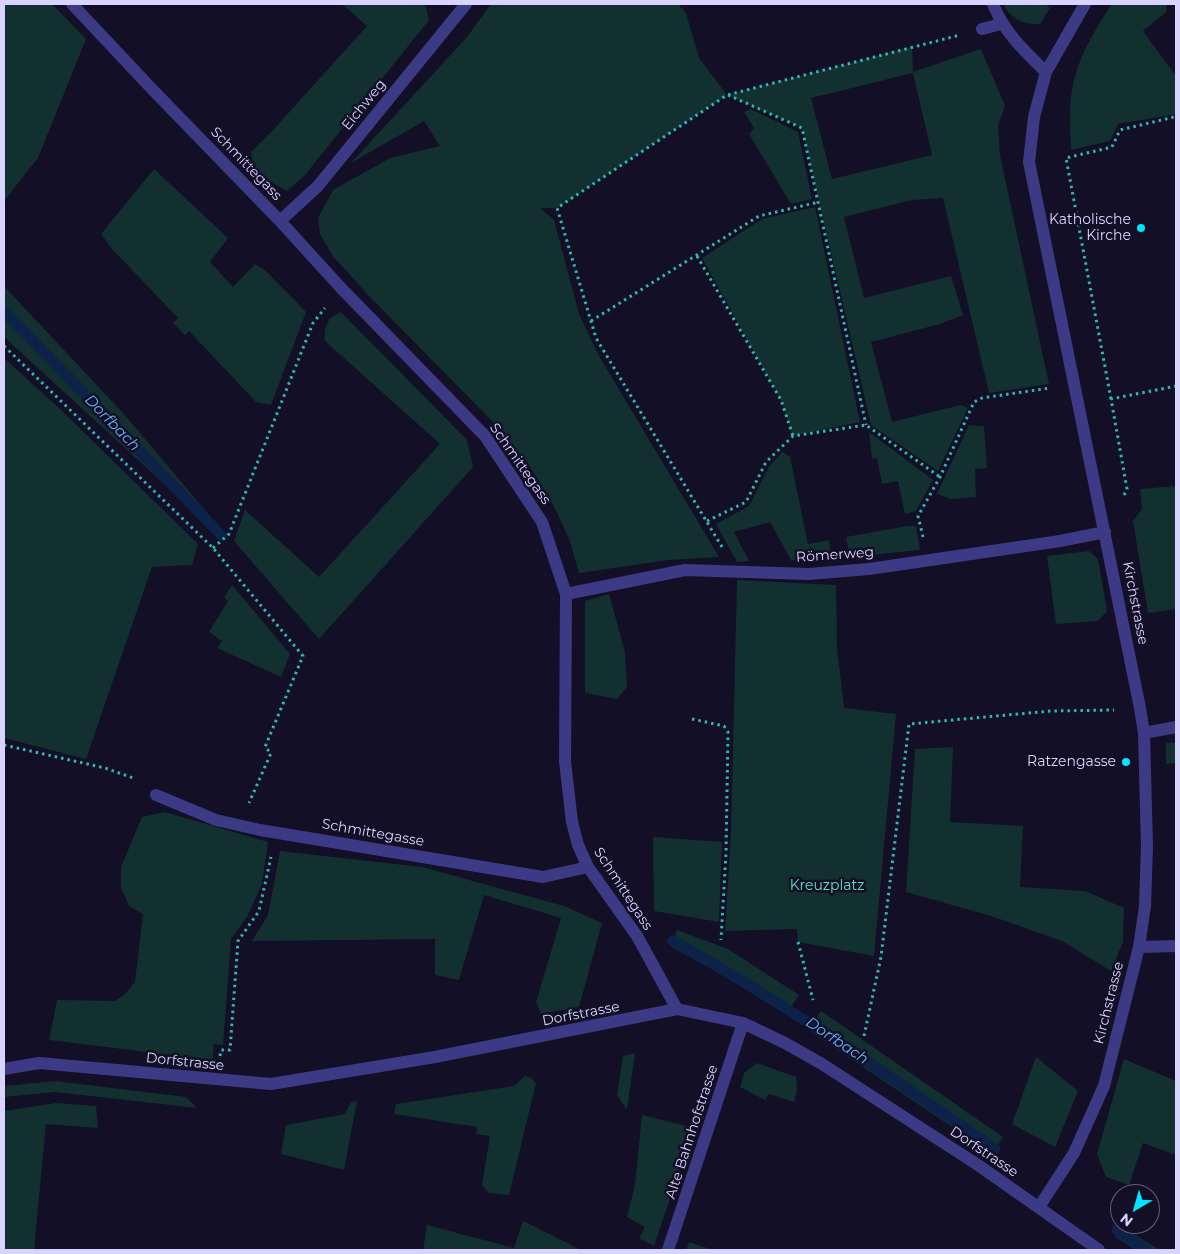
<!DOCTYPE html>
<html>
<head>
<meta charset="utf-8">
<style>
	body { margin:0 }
	#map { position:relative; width:1180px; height:1254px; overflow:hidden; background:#130f26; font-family:Montserrat,sans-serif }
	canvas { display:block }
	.frame { position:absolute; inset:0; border:5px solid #d9d4ff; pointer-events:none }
	.north { position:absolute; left:1110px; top:1184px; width:50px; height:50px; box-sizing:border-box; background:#130f26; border:1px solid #625e7d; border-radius:50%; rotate:218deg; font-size:14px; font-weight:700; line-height:20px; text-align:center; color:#d9d4ff }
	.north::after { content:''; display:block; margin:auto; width:18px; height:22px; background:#00e5ff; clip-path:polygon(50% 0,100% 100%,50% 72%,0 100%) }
</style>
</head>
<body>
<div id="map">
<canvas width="1180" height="1254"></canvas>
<div class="frame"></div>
<div class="north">N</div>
</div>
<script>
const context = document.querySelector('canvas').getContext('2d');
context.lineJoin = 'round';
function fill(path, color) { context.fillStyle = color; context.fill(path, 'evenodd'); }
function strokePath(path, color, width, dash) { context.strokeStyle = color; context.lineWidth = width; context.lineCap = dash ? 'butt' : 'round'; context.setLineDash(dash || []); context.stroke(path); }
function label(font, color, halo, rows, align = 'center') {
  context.font = font + ' Montserrat,sans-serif'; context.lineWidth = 5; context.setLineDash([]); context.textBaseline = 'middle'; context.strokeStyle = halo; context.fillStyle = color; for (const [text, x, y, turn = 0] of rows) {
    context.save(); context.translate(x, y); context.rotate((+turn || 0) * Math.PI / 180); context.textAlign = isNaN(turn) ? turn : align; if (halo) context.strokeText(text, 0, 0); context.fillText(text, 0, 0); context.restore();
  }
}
fill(new Path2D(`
	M 4,4 L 52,4 L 86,39 L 38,158 L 4,201 Z
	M 342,4 L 423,4 L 426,7 L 429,20 L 305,175 L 287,191 L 269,181 L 254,168 L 251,152 L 274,129 L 367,26 Z
	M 491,4 L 678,4 L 686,13 L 699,58 L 727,95 L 912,47 L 913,72 L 981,49 L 1005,106 L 998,125 L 1000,155 L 1049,384 L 989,393 L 943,198 L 912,200 L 844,217 L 864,298 L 951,276 L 963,315 L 940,324 L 871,342 L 892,422 L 961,405 L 968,408 L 938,471 L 871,425 L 802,128 L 727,95 L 557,208 L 540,208 L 554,220 L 579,314 L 599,356 L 719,557 L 669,560 L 579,573 L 569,538 L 550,499 L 530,467 L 490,419 L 370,297 L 332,255 L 320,234 L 318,218 L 333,190 L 390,158 L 440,146 L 424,121 L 351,163 L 467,37 ZM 913,73 L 932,155 L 832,179 L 811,98 Z
	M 1003,4 L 1045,4 L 1050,8 L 1040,24 C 1023,25 1011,19 1003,4 Z
	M 1112,4 L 1167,4 L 1166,12 L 1143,31 L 1176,76 L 1176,114 L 1118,124 L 1110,141 L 1071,150 C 1070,125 1068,97 1076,73 C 1083,49 1098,25 1112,4 Z
	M 751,109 L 798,132 L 812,199 L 791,204 L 749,134 L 754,128 L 744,112 Z
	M 154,169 L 228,238 L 210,262 L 233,287 L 255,264 L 267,272 L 306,312 L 271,405 L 256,402 L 189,331 L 185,335 L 173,323 L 178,318 L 112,249 L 101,234 Z
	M 815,207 L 860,422 L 793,436 L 781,400 L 702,258 L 762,219 Z
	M 4,286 L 123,413 L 221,529 L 214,535 L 173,492 L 4,337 Z
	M 341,312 L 467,440 L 473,467 L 319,639 L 234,541 L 245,510 L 319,577 L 440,444 L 325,341 C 324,326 327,318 341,312 Z
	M 4,358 L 59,408 L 198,544 L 192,565 L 152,567 L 86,759 L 4,738 Z
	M 969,425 L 984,426 L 987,468 L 975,469 L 976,497 L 951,499 L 937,494 Z
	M 869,432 L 933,480 L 916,511 L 905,514 L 898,481 L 882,484 L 877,458 L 872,459 Z
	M 782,452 L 790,457 L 808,544 L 829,540 L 831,558 L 791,560 L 770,522 L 734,532 L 749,561 L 737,562 L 716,524 L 749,506 L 769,467 Z
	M 1176,486 L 1176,609 L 1148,613 L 1133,521 L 1142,509 L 1140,489 Z
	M 907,526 L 916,526 L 920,550 L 850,557 L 846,537 Z
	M 1089,551 L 1098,559 L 1107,611 L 1098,621 L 1056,624 L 1047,556 Z
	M 737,580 L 836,585 L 837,647 L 844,708 L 896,714 L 874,956 L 798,942 L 797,929 L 725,931 L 731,831 Z
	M 232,585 L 290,654 L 281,677 L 217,648 L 222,641 L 209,632 L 228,601 L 224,598 Z
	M 609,594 L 625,652 L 627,687 L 617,699 L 585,693 L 585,601 Z
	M 1176,742 L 1176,763 L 1166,764 L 1166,743 Z
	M 953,747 L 950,822 L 1023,826 L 1020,887 L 1085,891 L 1124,908 L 1123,942 L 1111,971 L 1062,941 L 991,916 L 906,892 L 915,749 Z
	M 165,812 L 268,842 L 262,884 L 247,917 L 231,939 L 223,1045 L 214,1044 L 212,1060 L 49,1040 L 57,1000 L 115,1001 L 124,995 L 135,982 L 143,914 L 129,906 L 121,888 L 121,867 L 142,817 Z
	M 653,837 L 722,842 L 719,922 L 654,911 Z
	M 280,851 L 422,867 L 564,906 L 602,923 L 579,1007 L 541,1014 L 536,1002 L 561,918 L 484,895 L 459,980 L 435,975 L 435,939 L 252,941 L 268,915 Z
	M 677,930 L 728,949 L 799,995 L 786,1015 L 740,984 L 671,947 Z
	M 821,1011 L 1003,1137 L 992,1154 L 808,1030 Z
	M 635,1053 L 627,1110 L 617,1095 L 623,1056 Z
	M 1036,1057 L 1078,1091 L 1055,1147 L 1012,1124 Z
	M 1124,1059 L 1176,1081 L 1176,1155 L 1143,1143 L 1129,1185 L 1106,1177 L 1097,1154 Z
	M 757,1063 L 796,1077 L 797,1090 L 794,1102 L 769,1094 L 765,1100 L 740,1087 L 744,1073 Z
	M 525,1076 L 531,1078 L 536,1083 L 509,1195 L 489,1193 L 482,1185 L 490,1136 L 476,1134 L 477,1127 L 394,1114 L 396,1104 L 514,1086 Z
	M 55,1081 L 186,1097 L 197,1108 L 55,1092 L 4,1097 L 4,1086 Z
	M 357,1101 L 344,1170 L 281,1154 L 286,1125 L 345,1114 L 351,1102 Z
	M 56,1103 L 96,1106 L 98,1128 L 46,1124 L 34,1250 L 4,1250 L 4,1111 Z
	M 642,1115 L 694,1128 L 654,1246 L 639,1238 L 645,1227 L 627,1217 L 635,1185 Z
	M 523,1221 L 581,1250 L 423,1250 L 427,1225 L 514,1248 Z
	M 1119,1224 L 1159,1250 L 1135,1250 L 1115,1237 Z
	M 689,1242 L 713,1250 L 686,1250 Z`), '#12302f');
strokePath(new Path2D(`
	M 4,311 L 221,535
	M 673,941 C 785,1003 890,1077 995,1149
	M 1117,1230 L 1146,1250`), '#0c2248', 11);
strokePath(new Path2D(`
	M 728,95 L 802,128 L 866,425
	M 697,256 L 781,400 L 793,436
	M 591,321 L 759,216 L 819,202
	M 4,346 L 213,548 L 303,656 L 265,747 L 271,753 L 249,803
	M 1111,399 L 1066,158 L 1112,147 L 1120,130 L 1174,117 L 1176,120
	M 1124,495 L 1127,489 L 1111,399 L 1176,386
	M 707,521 L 746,502 L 766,462 L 793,436 L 866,425 L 940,477
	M 923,537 L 918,516 L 940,477 L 974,402 L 982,398 L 1050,388
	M 722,547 L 596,338 L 557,208 L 727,95 L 960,35
	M 213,548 L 229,534 L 313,323 L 325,308
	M 692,719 L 724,726 L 728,732 L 726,853 L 721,940
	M 4,745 L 105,768 L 136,779
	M 798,942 L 813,1000
	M 864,1036 L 881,957 L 909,724 L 1051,711 L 1114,710
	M 220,1056 L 221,1050 L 230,1050 L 238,941 L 259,911 L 271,857`), '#2fb8b0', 3, [2.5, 4]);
strokePath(new Path2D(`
	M 72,4 L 151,88 L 280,221 L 341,288 L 485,436 L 542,522 L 566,594 L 565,761 L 572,822 L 578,845 L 588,867 L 637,936 L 677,1009
	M 993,4 C 1004,32 1024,51 1046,72
	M 982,29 L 1001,24
	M 280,221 L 318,186 L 466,4
	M 566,594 L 685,570 L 809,574 L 869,569 L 1060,541 L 1105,532
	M 1144,733 L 1176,727
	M 156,795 L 216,820 L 260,830 L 543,877 L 588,867
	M 1139,947 L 1176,946
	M 4,1069 L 39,1063 L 271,1084 L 435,1057 L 677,1009 L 743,1023 L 785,1043 L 822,1064 L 978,1165 L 1099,1250
	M 1039,1207 L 1074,1153 L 1104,1086 L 1139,947 L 1145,906 L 1147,847 L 1144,733 L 1140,708 L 1029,162 L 1034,117 L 1046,72 L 1085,4
	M 668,1250 L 743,1023`), '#3d3a85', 12);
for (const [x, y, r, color] of [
	[1141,228,5,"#00e5ff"],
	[1126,762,5,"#00e5ff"]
]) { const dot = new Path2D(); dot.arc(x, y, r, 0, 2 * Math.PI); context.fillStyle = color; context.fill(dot); strokePath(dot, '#130f26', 2); }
label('14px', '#d9d4ff', '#130f26', [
	["Eichweg",364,105,-51],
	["Schmittegass",246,164,46],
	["Schmittegass",520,464,55],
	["Römerweg",835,555,-4],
	["Kirchstrasse",1135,603,79],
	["Schmittegasse",373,833,10],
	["Schmittegass",623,889,57],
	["Kirchstrasse",1109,1003,-76],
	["Dorfstrasse",581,1014,-11],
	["Dorfstrasse",185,1062,6],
	["Alte Bahnhofstrasse",692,1132,-72],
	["Dorfstrasse",984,1152,34]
]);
label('14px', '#d9d4ff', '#130f26', [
	["Katholische",1131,220],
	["Kirche",1131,236],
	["Ratzengasse",1116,762]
], 'right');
label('14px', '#5fe0c0', '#130f26', [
	["Kreuzplatz",827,886]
]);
label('italic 15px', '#62b6ff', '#130f26', [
	["Dorfbach",112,423,46],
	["Dorfbach",837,1041,34]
]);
</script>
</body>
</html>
